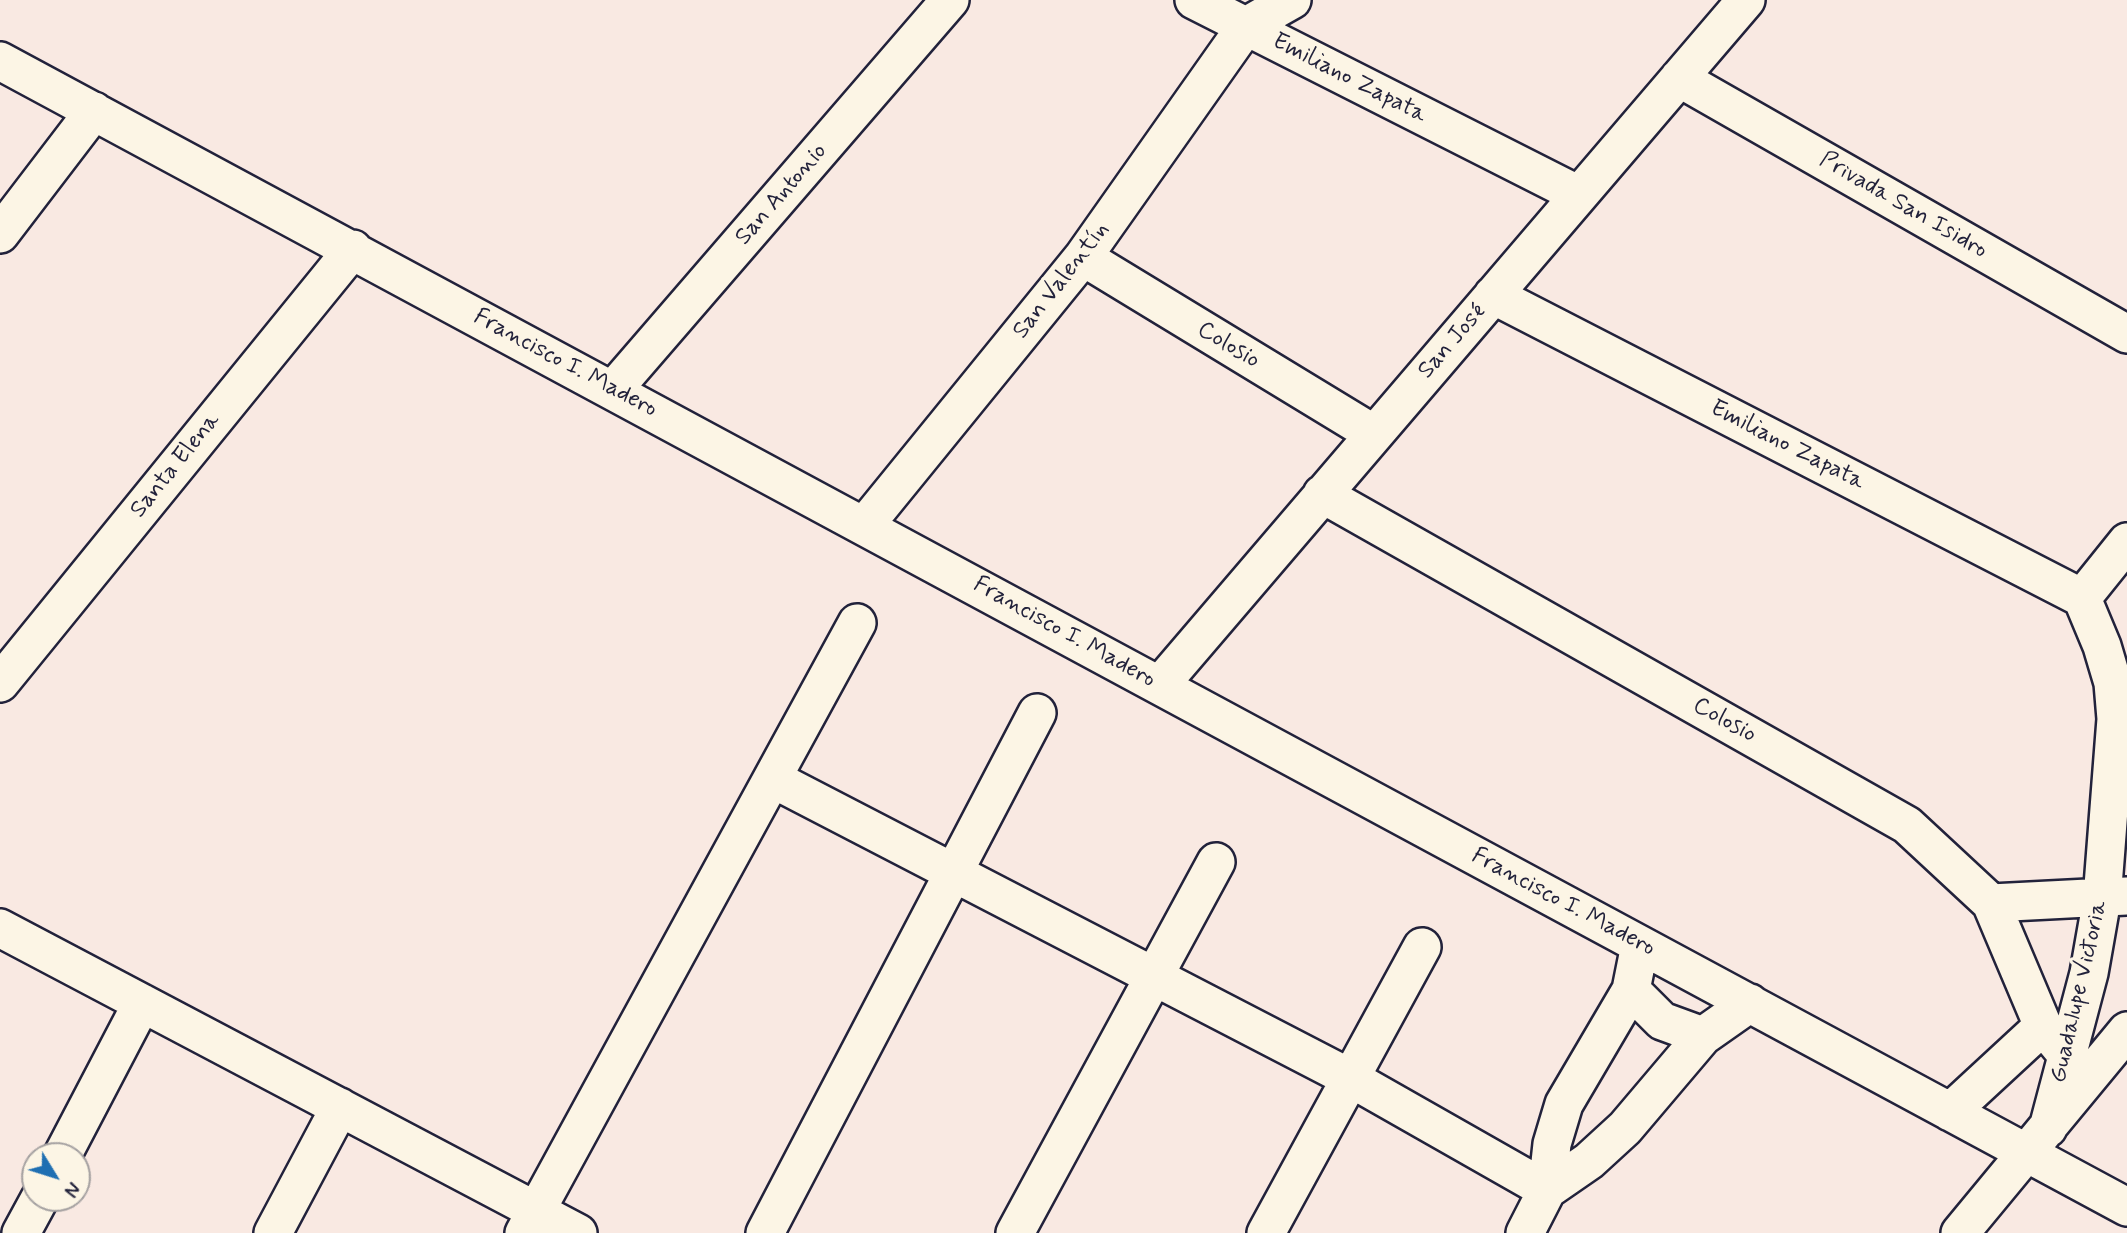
<!DOCTYPE html>
<html>
<head>
<meta charset="utf-8">
<style>
	body { margin:0 }
	#map { position:relative; width:2127px; height:1233px; overflow:hidden; background:#f9e9e2; font-family:Mynerve,sans-serif }
	canvas { display:block }
	.north { position:absolute; left:21px; top:1142px; width:70px; height:70px; box-sizing:border-box; background:#fcf5e5; border:2px solid #a5a1a1; border-radius:50%; rotate:128deg; font-size:19px; font-weight:700; line-height:28px; text-align:center; color:#22223b }
	.north::after { content:''; display:block; margin:auto; width:24px; height:32px; background:#1f6fb2; clip-path:polygon(50% 0,100% 100%,50% 72%,0 100%) }
</style>
</head>
<body>
<div id="map">
<canvas width="2127" height="1233"></canvas>
<div class="north">N</div>
</div>
<script>
const context = document.querySelector('canvas').getContext('2d');
context.lineJoin = 'round';
function strokePath(path, color, width, dash) { context.strokeStyle = color; context.lineWidth = width; context.lineCap = dash ? 'butt' : 'round'; context.setLineDash(dash || []); context.stroke(path); }
function label(font, color, halo, rows, align = 'center') {
  context.font = font + ' Mynerve,sans-serif'; context.lineWidth = 6; context.setLineDash([]); context.textBaseline = 'middle'; context.strokeStyle = halo; context.fillStyle = color; for (const [text, x, y, turn = 0] of rows) {
    context.save(); context.translate(x, y); context.rotate((+turn || 0) * Math.PI / 180); context.textAlign = isNaN(turn) ? turn : align; if (halo) context.strokeText(text, 0, 0); context.fillText(text, 0, 0); context.restore();
  }
}
const street = new Path2D(`
	M 1194,0 L 1579,195
	M 0,61 L 2127,1207
	M 1679,78 L 2127,334
	M 0,234 L 94,111
	M 1083,257 L 1374,434
	M 1493,295 L 2082,598
	M 613,390 L 950,0
	M 1322,494 L 1907,825 L 1991,903 L 2127,896
	M 865,525 L 1083,257 L 1246,26 L 1292,0
	M 2082,598 L 2127,542
	M 0,683 L 353,249
	M 1160,685 L 1746,0
	M 773,779 L 1350,1078 L 1547,1190
	M 1991,903 L 2043,1026 L 2066,1054
	M 0,928 L 578,1233
	M 1631,990 L 1662,1021 L 1703,1036
	M 1950,1112 L 2043,1026
	M 2048,1128 L 2089,973 L 2102,899 L 2116,719 L 2113,683 L 2102,646 L 2082,598
	M 62,1156 L 142,1003
	M 1547,1190 L 1589,1161 L 1625,1128 L 1703,1036 L 1750,1003
	M 21,1233 L 40,1198
	M 273,1233 L 340,1107
	M 524,1233 L 857,623
	M 765,1233 L 1037,713
	M 1015,1233 L 1216,862
	M 1266,1233 L 1422,947
	M 1525,1233 L 1547,1190 L 1552,1144 L 1564,1104 L 1631,990 L 1640,945
	M 1960,1233 L 2127,1031`);
strokePath(street, '#22223b', 42);
strokePath(street, '#fcf5e5', 37);
label('24px', '#22223b', '#fcf5e5', [
	["Emiliano Zapata",1349,79,27],
	["San Antonio",782,195,-49],
	["Privada San Isidro",1903,206,30],
	["San Valentín",1062,281,-52],
	["San José",1453,342,-49],
	["Colosio",1228,346,31],
	["Francisco I. Madero",565,364,28],
	["Emiliano Zapata",1787,446,27],
	["Santa Elena",176,466,-51],
	["Francisco I. Madero",1064,633,29],
	["Colosio",1724,721,29],
	["Francisco I. Madero",1563,903,28],
	["Guadalupe Victoria",2080,992,-77]
]);
</script>
</body>
</html>
